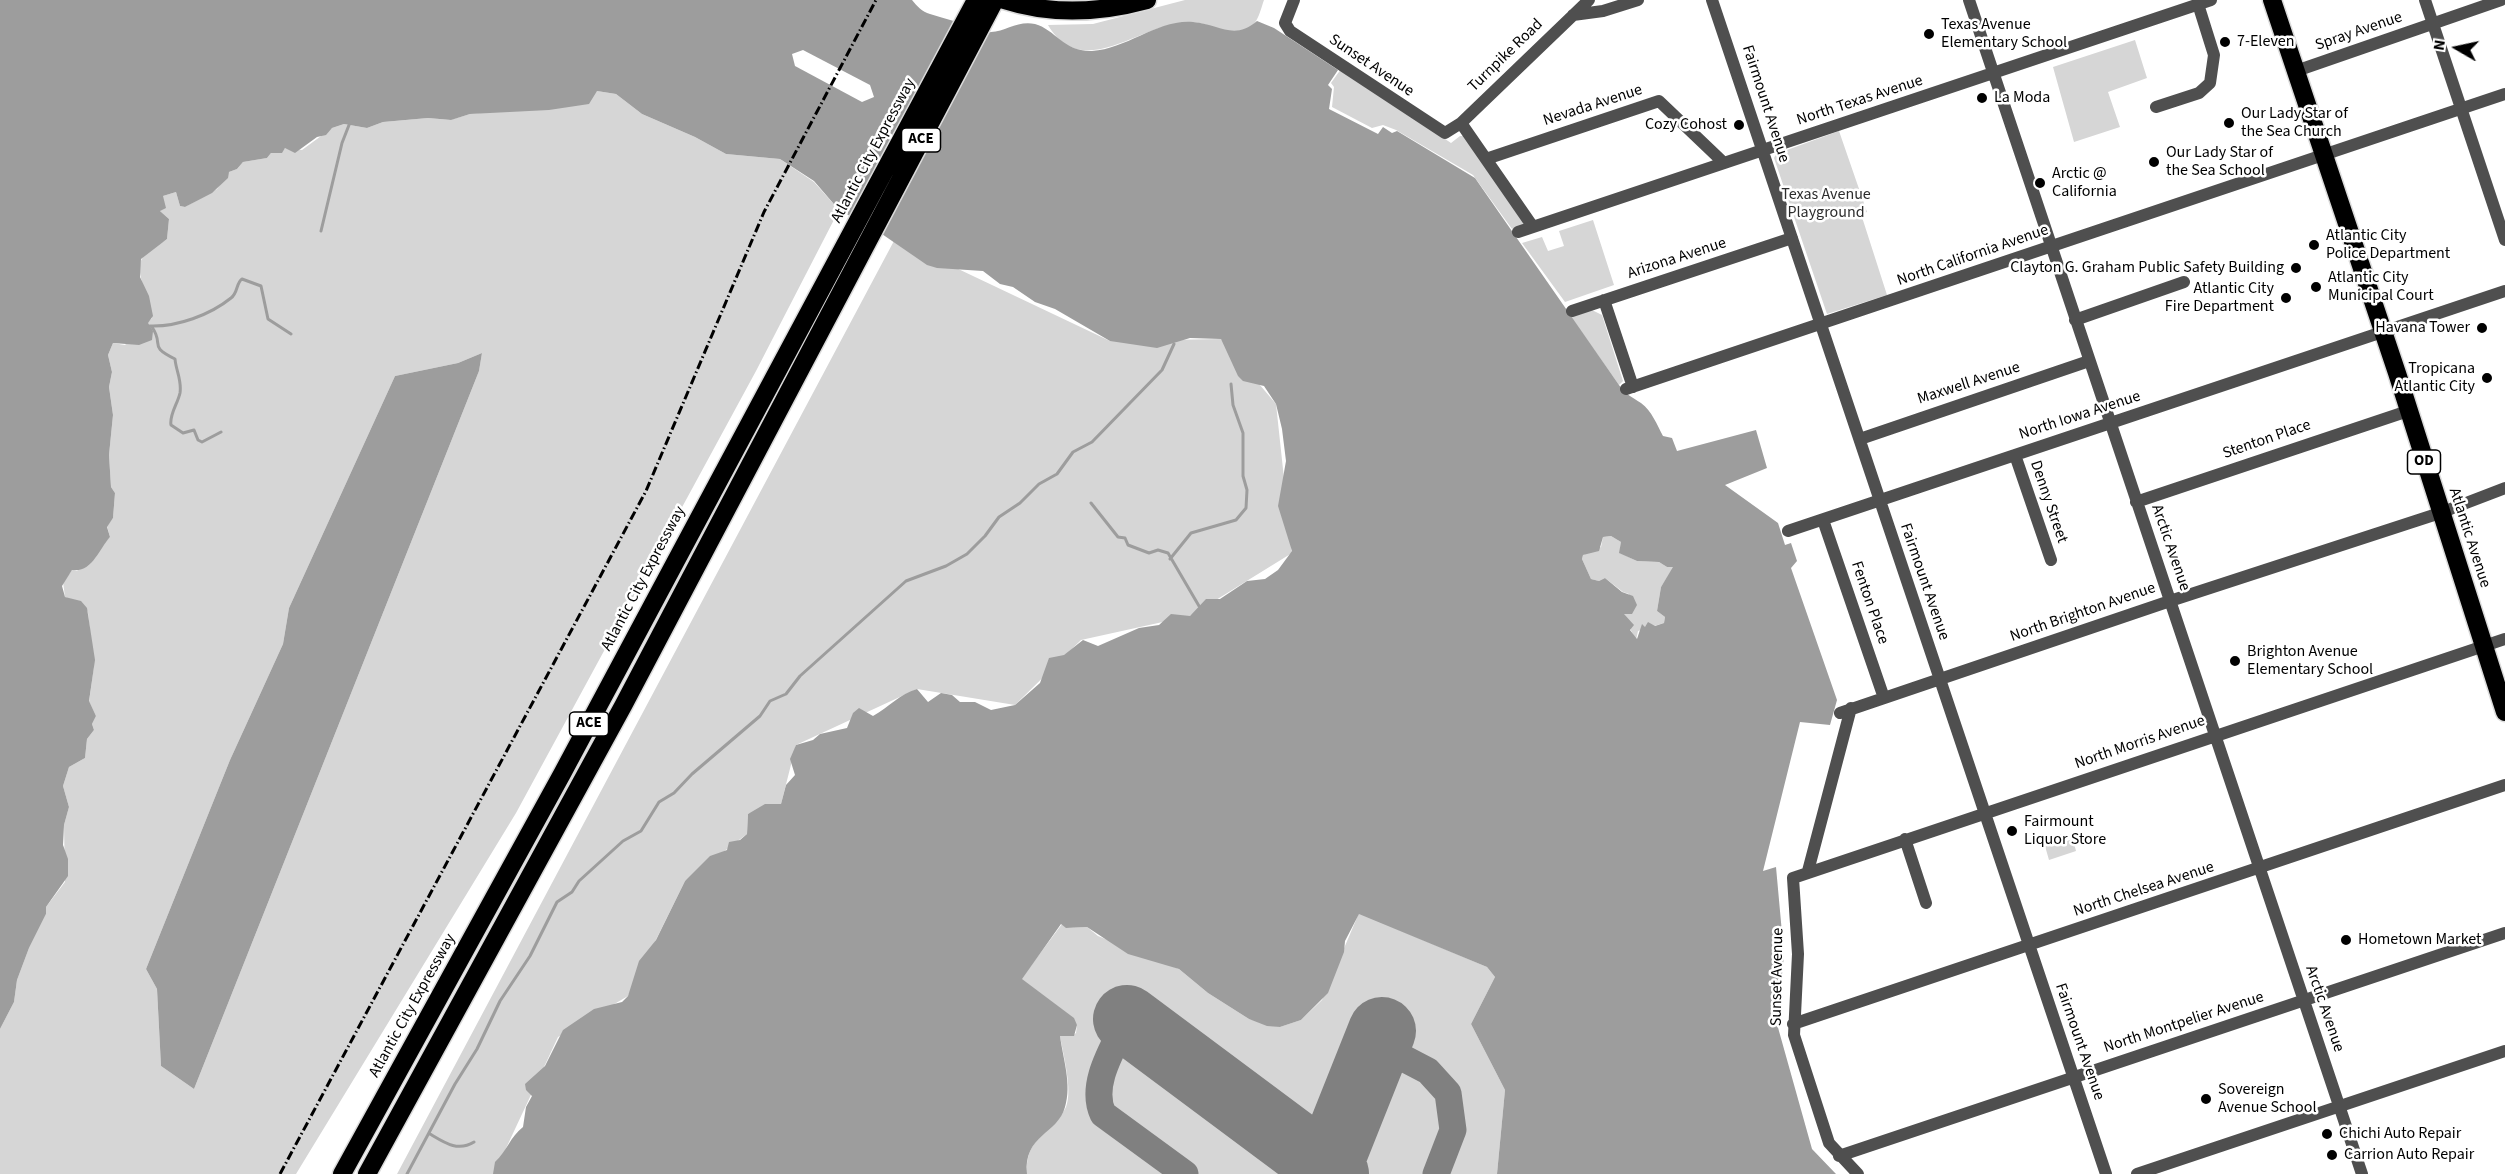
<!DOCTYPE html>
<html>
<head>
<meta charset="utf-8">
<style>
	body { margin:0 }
	#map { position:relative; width:2505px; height:1174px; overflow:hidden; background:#fff; font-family:"Source Sans 3",sans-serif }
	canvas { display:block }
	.north { position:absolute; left:2427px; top:18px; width:60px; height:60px; -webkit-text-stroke:4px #fff; paint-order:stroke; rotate:279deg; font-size:16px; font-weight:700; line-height:24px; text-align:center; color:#000 }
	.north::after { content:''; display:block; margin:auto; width:21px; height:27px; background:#000; clip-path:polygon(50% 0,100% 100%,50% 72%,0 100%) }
</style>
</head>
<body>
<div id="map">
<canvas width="2505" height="1174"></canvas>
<div class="north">N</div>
</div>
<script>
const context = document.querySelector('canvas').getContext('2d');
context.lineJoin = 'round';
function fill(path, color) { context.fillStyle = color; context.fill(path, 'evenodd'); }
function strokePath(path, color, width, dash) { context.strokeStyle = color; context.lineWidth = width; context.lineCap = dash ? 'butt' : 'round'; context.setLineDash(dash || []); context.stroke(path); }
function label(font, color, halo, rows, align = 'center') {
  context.font = font + ' "Source Sans 3",sans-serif'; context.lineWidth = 5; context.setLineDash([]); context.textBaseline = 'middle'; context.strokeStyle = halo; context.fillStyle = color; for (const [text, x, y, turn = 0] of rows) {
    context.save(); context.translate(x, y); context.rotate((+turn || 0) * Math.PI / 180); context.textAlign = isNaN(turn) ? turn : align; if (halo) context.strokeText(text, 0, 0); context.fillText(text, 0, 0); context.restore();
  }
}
fill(new Path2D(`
	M 1185,0 L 1264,0 C 1260,11 1258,25 1246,30 C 1230,37 1209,23 1193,22 C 1144,19 1083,85 1048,25 L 1093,24 Z
	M 2135,40 L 2147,78 L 2108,92 L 2120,127 L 2074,142 L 2053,67 Z
	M 1341,69 L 1451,143 L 1460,136 L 1465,136 L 1524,224 L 1512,229 L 1473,175 L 1396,130 L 1383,125 L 1372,128 L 1332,107 L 1334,87 L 1331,83 Z
	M 597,91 L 616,94 L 642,114 L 695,137 L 726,154 L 780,159 L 814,182 L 839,210 L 756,371 L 516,813 L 296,1174 L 0,1174 L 0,1029 L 14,1002 L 17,980 L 29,948 L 46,914 L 46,907 L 65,882 L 64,825 L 69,807 L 63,786 L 69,767 L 85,758 L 87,739 L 94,730 L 92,724 L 96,716 L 89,702 L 94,666 L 88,613 C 85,601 75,602 65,597 L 63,582 L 72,570 L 77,571 L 110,537 L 107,526 L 113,518 L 115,493 L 111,487 L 109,455 L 113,415 L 109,387 L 112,372 L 108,355 L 113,343 L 125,345 L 152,318 C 152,299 132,273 143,257 C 148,248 159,245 167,239 L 169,219 L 160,211 L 163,196 L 176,192 L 180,206 L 185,207 L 217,189 L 229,172 L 237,169 L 243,162 L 267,158 L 271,153 L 281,153 L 285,148 L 302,150 L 332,128 L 344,124 L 367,128 L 383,122 L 428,118 L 450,120 L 470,114 L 502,111 ZM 482,353 L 479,371 L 194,1089 L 161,1066 L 157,989 L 146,969 L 230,760 L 283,644 L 289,608 L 395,376 L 458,363 Z
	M 1839,131 L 1867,212 L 1861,214 L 1887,295 L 1827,314 L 1774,158 L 1776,154 Z
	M 1593,220 L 1614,285 L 1565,302 L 1522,243 L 1542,237 L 1548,251 L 1564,246 L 1559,231 Z
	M 895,239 L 1110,341 L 1221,339 L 1276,404 L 1292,553 L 1190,616 L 1081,640 L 1015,705 L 917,689 L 796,745 L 781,804 L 748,814 L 747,834 L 685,881 L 628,996 L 558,1037 L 494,1174 L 397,1174 Z
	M 1592,310 L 1602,315 L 1623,381 L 1619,385 L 1571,317 Z
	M 1611,536 L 1621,542 L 1620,553 L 1637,561 L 1659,562 L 1667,567 L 1674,567 L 1661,587 L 1657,611 L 1665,617 L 1664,623 L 1638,631 L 1636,640 L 1622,613 L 1629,594 L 1623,592 L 1605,578 L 1599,581 L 1591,579 L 1582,559 L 1583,555 L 1601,547 L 1603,537 Z
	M 2061,834 L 2064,842 L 2073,839 L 2076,851 L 2049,860 L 2043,839 Z
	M 1359,913 L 1487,967 L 1495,977 L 1471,1024 L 1505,1090 L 1497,1174 L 1027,1174 C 1024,1136 1054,1133 1066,1107 C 1073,1090 1063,1054 1060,1036 L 1072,1036 L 1076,1033 L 1077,1025 L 1021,979 L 1062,924 L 1067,928 L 1087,927 L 1098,936 L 1179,969 L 1208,993 L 1249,1019 L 1280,1027 L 1301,1020 L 1322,1000 Z`), '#d6d6d6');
fill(new Path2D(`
	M 0,0 L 912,0 C 917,6 922,12 930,14 C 945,19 962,23 978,28 C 981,30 987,33 991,32 C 1006,31 1019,20 1035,24 C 1056,30 1064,52 1092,51 C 1127,49 1158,19 1193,22 C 1219,24 1234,41 1257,21 L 1274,28 L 1338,70 L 1328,85 L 1332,89 L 1329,109 L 1378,134 L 1383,127 L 1392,133 L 1397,131 L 1475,178 L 1619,385 C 1626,395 1632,397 1641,403 C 1652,411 1657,425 1663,436 L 1672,438 L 1677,451 L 1756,430 L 1767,468 L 1725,485 L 1778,523 L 1785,545 L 1791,543 L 1797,561 L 1791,568 L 1837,700 L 1830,725 L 1800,722 L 1763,871 L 1776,867 L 1784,955 L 1777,1024 L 1812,1149 L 1836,1174 L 1497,1174 L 1505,1090 L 1471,1024 L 1495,977 L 1487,967 L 1359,914 L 1345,941 L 1344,952 L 1328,993 L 1301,1020 L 1280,1027 L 1267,1026 L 1249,1019 L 1208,993 L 1179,969 L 1128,954 L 1087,927 L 1066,928 L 1061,924 L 1022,979 L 1074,1018 L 1077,1025 L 1074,1036 L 1060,1036 C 1063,1059 1072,1084 1065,1107 C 1058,1134 1023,1135 1027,1174 L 493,1174 L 495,1162 C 507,1151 510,1137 523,1127 L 526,1107 L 532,1096 L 526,1090 L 525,1084 L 545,1066 L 563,1030 L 594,1009 L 622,1002 L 628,996 L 639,961 L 656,940 L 685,881 L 710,856 L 727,850 L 729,842 L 740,840 L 747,834 L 748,814 L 765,804 L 781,804 L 786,785 L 795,775 L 790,759 L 796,745 L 813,740 L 820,734 L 847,728 L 853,713 L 859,708 L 873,716 C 889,707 900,694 917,689 L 928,702 L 941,693 L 952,695 L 960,702 L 975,702 L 991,710 L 1015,705 L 1040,683 L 1049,658 L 1064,655 L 1083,640 L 1098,646 L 1139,628 L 1159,625 L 1171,614 L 1190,616 L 1206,599 L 1220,599 L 1247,581 L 1265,579 L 1278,570 L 1292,551 L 1278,506 L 1286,461 L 1282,429 L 1276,404 L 1264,386 L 1243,381 L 1238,376 L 1221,339 L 1190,338 L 1157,348 L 1110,341 L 1055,309 L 1035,302 L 1013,287 L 1000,284 L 983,271 L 937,268 L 927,265 L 879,232 L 839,210 L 814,181 L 780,159 L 726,154 L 695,137 L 642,114 L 616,94 L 597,91 L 589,104 L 549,110 L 470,114 L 451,120 L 428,118 L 383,122 L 367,128 L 344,124 L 332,128 L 326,135 L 317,137 L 295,153 L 285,148 L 282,153 L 271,153 L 267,158 L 243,162 L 237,169 L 229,172 L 228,178 L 212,193 L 185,207 L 180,206 L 176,192 L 163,196 L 166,208 L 160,211 L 169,219 L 167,239 L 141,259 L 140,277 L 149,296 L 153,316 L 148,323 L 153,331 L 152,340 L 139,345 L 113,343 L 108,355 L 112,372 L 109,387 L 113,415 L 109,455 L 111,487 L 115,493 L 113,518 L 107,527 L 110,537 C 99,549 92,573 72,570 L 62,586 L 65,597 L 81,601 L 87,608 L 95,660 L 89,701 L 96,716 L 92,724 L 94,730 L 87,739 L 85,758 L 69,767 L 63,786 L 69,807 L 64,825 L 63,845 L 68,859 L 68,876 L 46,907 L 46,914 L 29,948 L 17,980 L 14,1002 L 0,1029 ZM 1611,536 L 1621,542 L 1619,553 L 1637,561 L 1659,562 L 1667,567 L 1673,567 L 1661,587 L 1657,611 L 1665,617 L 1664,623 L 1655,626 L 1648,622 L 1645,627 L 1642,624 L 1637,639 L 1630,630 L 1634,625 L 1624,614 L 1632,614 L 1637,605 L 1633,596 L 1622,592 L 1605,578 L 1599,581 L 1591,579 L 1582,559 L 1583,555 L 1599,551 L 1603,537 Z
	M 482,353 L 479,371 L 194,1089 L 161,1066 L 157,989 L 146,969 L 230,760 L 283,644 L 289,608 L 395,376 L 458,363 Z`), '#9d9d9d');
fill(new Path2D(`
	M 803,50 L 870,85 L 874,97 L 862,102 L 795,66 L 792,54 Z`), '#fff');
strokePath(new Path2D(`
	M 321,231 L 342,143 L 349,125
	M 150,326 C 177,327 210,315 231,298 C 238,293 236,283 242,279 L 261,286 L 268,319 L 291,334
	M 152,327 C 165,346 147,345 175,359 C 176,371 182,380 180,393 C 178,403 169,415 171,425 L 183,433 L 194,430 L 198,440 L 202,442 L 221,432
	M 1091,503 L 1118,537 L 1125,538 L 1128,545 L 1149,553 L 1158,550 L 1168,553 L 1199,606
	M 1170,559 L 1191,533 L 1236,520 L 1246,508 L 1247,490 L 1243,476 L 1243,433 L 1233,405 L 1231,384
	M 430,1134 C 445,1143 458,1152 474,1142
	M 407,1174 L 455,1084 L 477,1049 L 500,1001 L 530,956 L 557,902 L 572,892 L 579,881 L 623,841 L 641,831 L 659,802 L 674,793 L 692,774 L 760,716 L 770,701 L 786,694 L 800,676 L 906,581 L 946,566 L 967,554 L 985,536 L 999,517 L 1020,503 L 1039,484 L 1057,474 L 1073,452 L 1092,442 L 1162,370 L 1174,344`), '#9d9d9d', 3);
strokePath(new Path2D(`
	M 1127,1019 C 1114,1047 1089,1084 1103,1114 L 1185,1174
	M 1371,1060 L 1405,1059 L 1428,1071 L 1448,1093 L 1453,1130 L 1436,1174`), '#808080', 27);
strokePath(new Path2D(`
	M 1127,1019 L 1335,1174
	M 1325,1174 L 1382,1031`), '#808080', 68);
const highway = new Path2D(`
	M 1004,0 C 1050,15 1099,13 1147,0
	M 2272,0 L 2397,373 L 2505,712
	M 342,1174 L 562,774 L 976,0
	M 367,1174 L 623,706 L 995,0`);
strokePath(highway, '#dbdbdb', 21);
strokePath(new Path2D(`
	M 1294,0 L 1285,23 L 1290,31 L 1445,133 L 1461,123 L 1589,0
	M 1712,0 L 2106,1174
	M 1969,0 L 2362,1174
	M 2425,0 L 2505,240
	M 1573,15 L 1603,11 L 1638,0
	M 2296,71 L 2501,0
	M 2156,107 L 2199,93 L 2210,83 L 2214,55 L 2198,4
	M 1461,123 L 1533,227
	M 1486,159 L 1659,101 L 1724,163
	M 1518,232 L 2211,0
	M 1604,300 L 1633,387
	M 1572,311 L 1792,238
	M 2075,320 L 2184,282
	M 1626,389 L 2505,94
	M 1860,439 L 2089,361
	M 2015,455 L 2051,560
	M 2136,502 L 2408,411
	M 1823,520 L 1884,698
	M 1788,531 L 2505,291
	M 1840,713 L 2170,601 L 2440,513 L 2505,488
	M 1905,839 L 1926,903
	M 1808,871 L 1851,708
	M 1793,1024 L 2505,785
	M 1839,1156 L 2505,933
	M 1858,1174 L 1829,1143 L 1794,1035 L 1798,954 L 1793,878 L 2505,639
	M 2137,1174 L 2505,1051`), '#4f4f4f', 12);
strokePath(highway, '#000', 18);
strokePath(new Path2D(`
	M 280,1174 L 646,491 L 764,212 L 876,0`), '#000', 3, [9, 3, 1.5, 3]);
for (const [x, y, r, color] of [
	[1929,34,6,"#000"],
	[2225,42,6,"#000"],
	[1982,98,6,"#000"],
	[2229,123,6,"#000"],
	[1739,125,6,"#000"],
	[2154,162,6,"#000"],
	[2040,183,6,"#000"],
	[2314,245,6,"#000"],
	[2296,268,6,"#000"],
	[2316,287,6,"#000"],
	[2286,298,6,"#000"],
	[2482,328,6,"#000"],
	[2487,378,6,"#000"],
	[2235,661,6,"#000"],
	[2012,831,6,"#000"],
	[2346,940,6,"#000"],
	[2206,1099,6,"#000"],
	[2327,1134,6,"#000"],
	[2332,1155,6,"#000"]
]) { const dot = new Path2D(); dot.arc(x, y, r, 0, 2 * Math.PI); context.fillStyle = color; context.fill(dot); strokePath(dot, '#fff', 2); }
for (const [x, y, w] of [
	[921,140,39],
	[2424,462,33],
	[589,724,39]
]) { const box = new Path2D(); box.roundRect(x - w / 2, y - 12, w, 24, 4.5); context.fillStyle = '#fff'; context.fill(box); strokePath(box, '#000', 1.5); }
label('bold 15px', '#000', null, [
	["ACE",921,140],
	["OD",2424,462],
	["ACE",589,724]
]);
label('16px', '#000', '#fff', [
	["Texas Avenue",1941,25],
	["Elementary School",1941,43],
	["7-Eleven",2237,42],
	["La Moda",1994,98],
	["Our Lady Star of",2241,114],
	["the Sea Church",2241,132],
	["Cozy Cohost",1727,125,"right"],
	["Our Lady Star of",2166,153],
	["the Sea School",2166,171],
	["Arctic @",2052,174],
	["California",2052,192],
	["Atlantic City",2326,236],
	["Police Department",2326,254],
	["Clayton G. Graham Public Safety Building",2284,268,"right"],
	["Atlantic City",2328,278],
	["Municipal Court",2328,296],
	["Atlantic City",2274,289,"right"],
	["Fire Department",2274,307,"right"],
	["Havana Tower",2470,328,"right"],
	["Tropicana",2475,369,"right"],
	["Atlantic City",2475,387,"right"],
	["Brighton Avenue",2247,652],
	["Elementary School",2247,670],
	["Fairmount",2024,822],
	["Liquor Store",2024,840],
	["Hometown Market",2358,940],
	["Sovereign",2218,1090],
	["Avenue School",2218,1108],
	["Chichi Auto Repair",2339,1134],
	["Carrion Auto Repair",2344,1155]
], 'left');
label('16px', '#000', '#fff', [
	["Spray Avenue",2359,32,-19],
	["Turnpike Road",1506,56,-44],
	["Sunset Avenue",1371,66,34],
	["North Texas Avenue",1860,101,-18],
	["Fairmount Avenue",1765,104,72],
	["Nevada Avenue",1593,106,-18],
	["Atlantic City Expressway",874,151,-62],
	["North California Avenue",1973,256,-19],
	["Arizona Avenue",1677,259,-18],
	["Maxwell Avenue",1969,384,-18],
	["North Iowa Avenue",2080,416,-18],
	["Stenton Place",2267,440,-19],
	["Denny Street",2048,502,71],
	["Atlantic Avenue",2469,538,72],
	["Arctic Avenue",2170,548,71],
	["Atlantic City Expressway",644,579,-62],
	["Fairmount Avenue",1924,582,71],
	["Fenton Place",1869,603,71],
	["North Brighton Avenue",2083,613,-19],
	["North Morris Avenue",2140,743,-19],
	["North Chelsea Avenue",2144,890,-18],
	["Sunset Avenue",1778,977,-89],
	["Atlantic City Expressway",413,1006,-61],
	["Arctic Avenue",2324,1009,71],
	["North Montpelier Avenue",2184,1023,-18],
	["Fairmount Avenue",2079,1042,71]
]);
label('16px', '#2d2d2d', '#fff', [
	["Texas Avenue",1826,195],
	["Playground",1826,213]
]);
</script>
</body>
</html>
